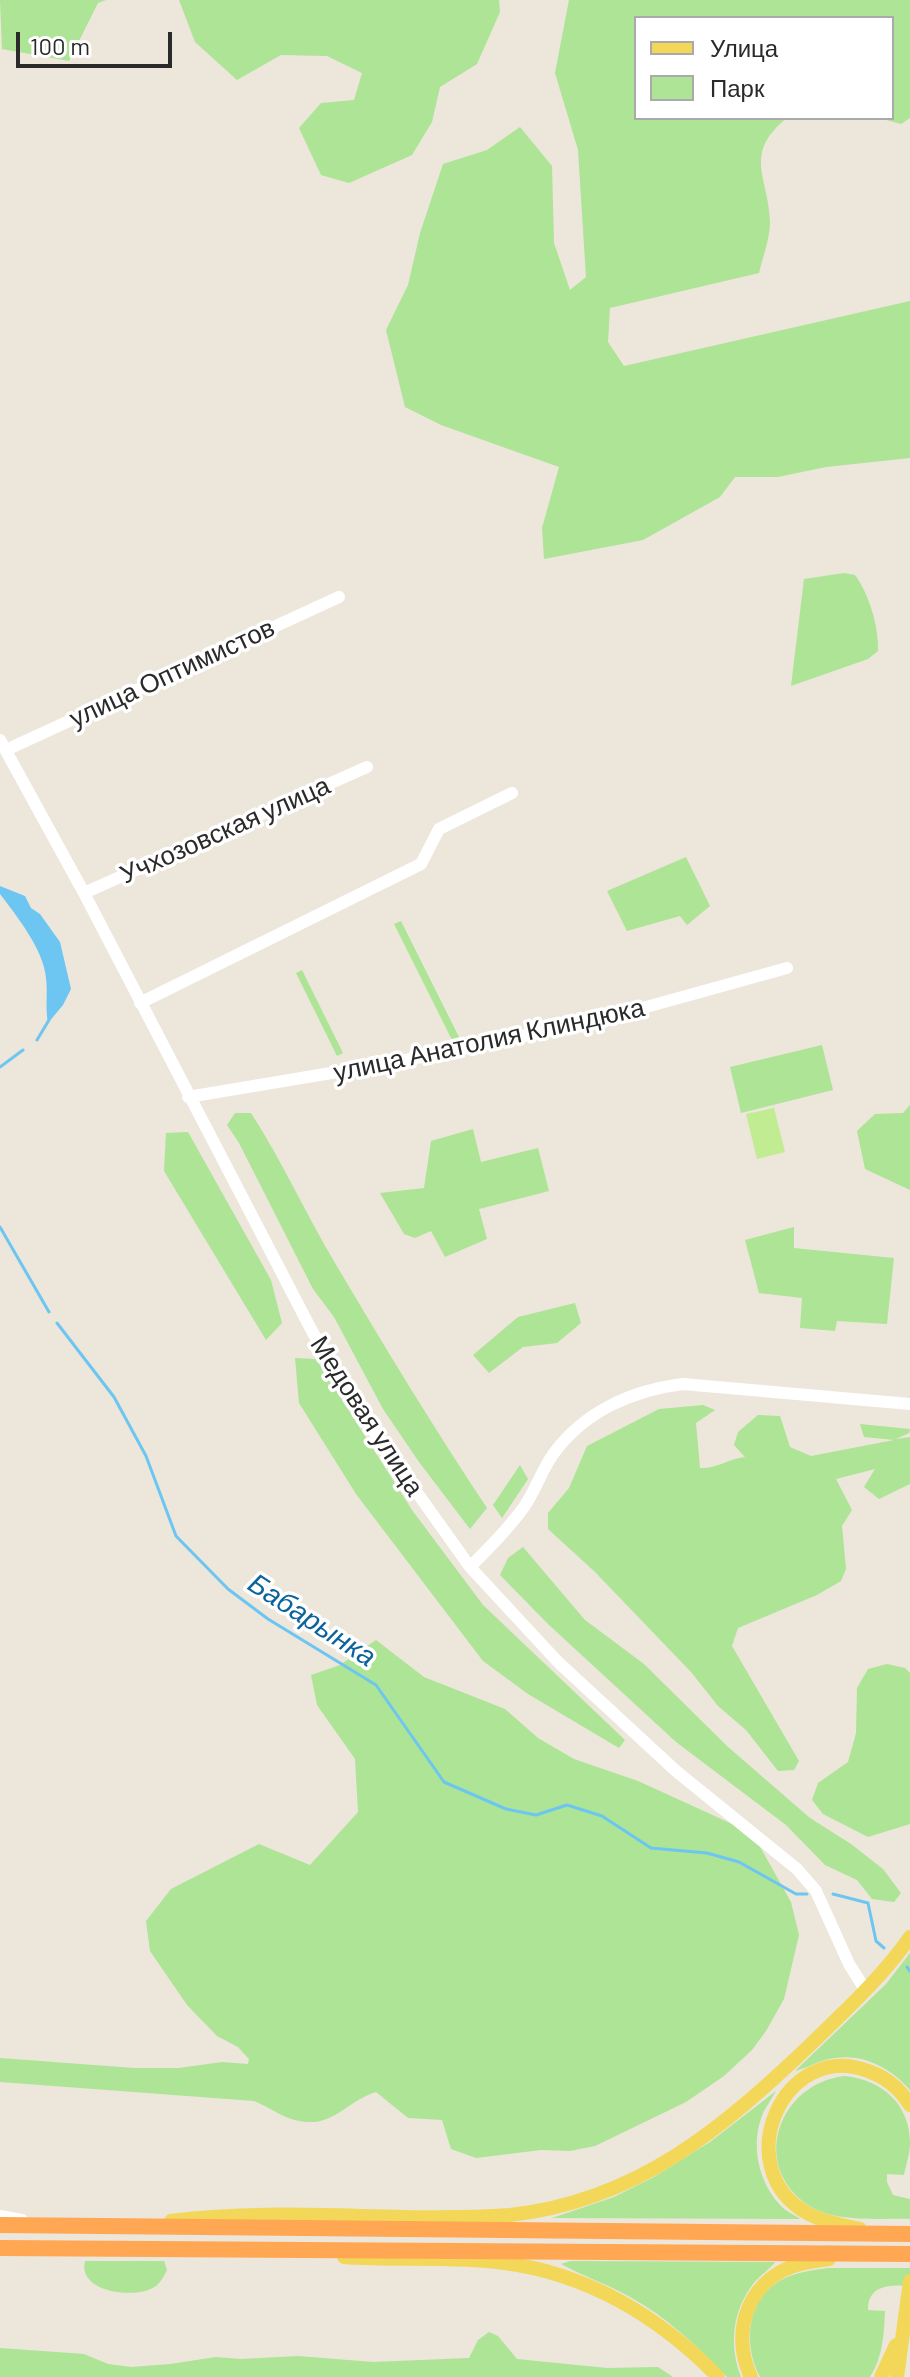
<!DOCTYPE html>
<html>
<head>
<meta charset="utf-8">
<style>
	body { margin:0 }
	#map { position:relative; width:910px; height:2377px; overflow:hidden; background:#ece6db; font-family:Barlow,sans-serif }
	canvas { display:block }
	.legend { position:absolute; left:634px; top:16px; width:260px; height:104px; box-sizing:border-box; background:#fff; border:2px solid #aaa; margin:0; padding:10px 14px; list-style:none; font-size:24px; color:#2a2a2a }
	.legend li { display:flex; align-items:center; gap:16px; height:40px }
	.legend b { width:40px; border:2px solid #aaa }
	.scale { position:absolute; left:16px; top:32px; width:156px; height:36px; box-sizing:border-box; border:4px solid #2a2a2a; border-top:0; padding-left:10px; font-size:24px; line-height:28px; white-space:nowrap; color:#2a2a2a; -webkit-text-stroke:6px #fff; paint-order:stroke }
</style>
</head>
<body>
<div id="map">
<canvas width="910" height="2377"></canvas>
<ul class="legend">
<li><b style="height:10px;background:#f3d759"></b>Улица</li>
<li><b style="height:22px;background:#ade496"></b>Парк</li>
</ul>
<div class="scale">100 m</div>
</div>
<script>
const context = document.querySelector('canvas').getContext('2d');
context.lineJoin = 'round';
function fill(path, color) { context.fillStyle = color; context.fill(path, 'evenodd'); }
function strokePath(path, color, width, dash) { context.strokeStyle = color; context.lineWidth = width; context.lineCap = dash ? 'butt' : 'round'; context.setLineDash(dash || []); context.stroke(path); }
function label(font, color, halo, rows, align = 'center') {
  context.font = font + ' Barlow,sans-serif'; context.lineWidth = 7; context.setLineDash([]); context.textBaseline = 'middle'; context.strokeStyle = halo; context.fillStyle = color; for (const [text, x, y, turn = 0] of rows) {
    context.save(); context.translate(x, y); context.rotate((+turn || 0) * Math.PI / 180); context.textAlign = isNaN(turn) ? turn : align; if (halo) context.strokeText(text, 0, 0); context.fillText(text, 0, 0); context.restore();
  }
}
fill(new Path2D(`
	M 0,0 L 106,0 L 98,3 L 69,61 L 2,49 Z
	M 179,0 L 499,0 L 500,12 L 477,64 L 440,87 L 432,122 L 412,155 L 349,183 L 321,175 L 299,128 L 321,103 L 354,100 L 362,73 L 327,56 L 281,55 L 237,80 L 195,42 Z
	M 569,0 L 910,0 L 910,118 L 901,124 L 879,118 L 892,118 L 892,18 L 636,18 L 636,118 L 787,118 C 742,154 769,177 770,222 C 770,238 763,257 759,273 L 610,308 L 608,342 L 624,366 L 910,301 L 910,458 L 826,467 L 778,477 L 735,477 L 720,497 L 643,540 L 544,559 L 542,528 L 559,467 L 441,425 L 405,407 L 386,330 L 408,285 L 420,233 L 443,164 L 487,150 L 520,127 L 552,166 L 554,243 L 570,290 L 586,277 L 578,150 L 555,73 Z
	M 844,573 L 855,575 C 869,594 879,627 878,651 L 868,659 L 791,686 L 804,579 Z
	M 686,857 L 710,906 L 687,925 L 680,916 L 627,931 L 607,891 Z
	M 401,921 L 459,1037 L 452,1040 L 394,924 Z
	M 302,970 L 343,1053 L 337,1056 L 296,973 Z
	M 822,1045 L 833,1090 L 741,1113 L 730,1067 Z
	M 910,1105 L 910,1190 L 865,1169 L 857,1131 L 875,1114 L 903,1113 Z
	M 235,1113 L 251,1113 C 282,1161 306,1214 335,1263 C 384,1346 434,1428 487,1508 L 470,1529 L 419,1462 L 383,1409 L 334,1317 L 313,1289 L 239,1143 L 227,1125 Z
	M 473,1129 L 481,1162 L 538,1148 L 549,1191 L 479,1209 L 487,1239 L 445,1257 L 431,1231 L 415,1238 L 404,1234 L 380,1193 L 424,1188 L 431,1141 Z
	M 188,1132 L 271,1280 L 282,1323 L 266,1340 L 164,1171 L 166,1133 Z
	M 794,1227 L 794,1248 L 894,1258 L 887,1324 L 837,1321 L 835,1331 L 800,1328 L 802,1298 L 759,1293 L 745,1240 Z
	M 575,1303 L 581,1323 L 557,1343 L 523,1347 L 489,1373 L 473,1355 L 518,1317 Z
	M 295,1358 L 316,1359 L 412,1510 L 483,1605 L 625,1740 L 619,1748 L 528,1694 L 483,1661 L 356,1494 L 299,1403 Z
	M 703,1405 L 715,1410 L 696,1423 L 700,1468 C 717,1469 728,1459 745,1457 L 734,1445 L 738,1432 L 758,1415 L 780,1416 L 790,1447 L 811,1456 L 894,1440 L 864,1437 L 860,1424 L 910,1429 L 909,1433 L 896,1439 L 910,1437 L 910,1484 L 879,1499 L 864,1487 L 875,1469 L 836,1479 L 852,1510 L 842,1526 L 846,1569 L 841,1581 L 817,1595 L 738,1628 L 732,1646 L 799,1761 L 794,1770 L 778,1771 L 746,1730 L 718,1706 L 691,1672 L 595,1572 L 548,1529 L 548,1513 L 569,1488 L 587,1446 L 659,1409 Z
	M 520,1465 L 528,1479 L 502,1518 L 493,1505 Z
	M 523,1547 L 585,1620 L 644,1664 L 727,1746 L 810,1818 L 851,1844 L 883,1869 L 901,1893 L 894,1902 L 872,1899 L 857,1880 L 825,1865 L 786,1825 L 676,1742 L 548,1624 L 500,1575 L 508,1558 Z
	M 376,1640 L 424,1677 L 505,1709 L 538,1738 L 574,1759 L 638,1781 L 741,1828 L 759,1845 L 791,1902 L 799,1935 L 784,1999 L 766,2031 L 752,2050 L 724,2076 L 686,2102 L 595,2146 L 570,2151 L 541,2150 L 476,2158 L 451,2149 L 442,2120 L 408,2118 L 376,2092 C 344,2102 333,2130 295,2120 C 281,2117 268,2106 254,2101 L 0,2082 L 0,2058 L 134,2068 L 179,2068 L 222,2062 L 248,2064 L 249,2059 L 238,2047 L 217,2036 L 187,2005 L 150,1951 L 146,1921 L 171,1889 L 259,1844 L 310,1865 L 358,1812 L 355,1759 L 317,1705 L 311,1675 L 340,1665 Z
	M 887,1664 L 905,1668 L 910,1673 L 910,1824 L 868,1837 L 823,1814 L 812,1800 L 818,1783 L 848,1762 L 856,1733 L 857,1688 L 868,1669 Z
	M 910,1953 L 910,2090 C 888,2065 858,2051 825,2060 C 814,2063 805,2069 795,2071 L 886,1984 Z
	M 845,2076 C 882,2080 910,2104 910,2143 C 910,2154 906,2164 904,2175 L 887,2174 L 887,2182 L 893,2195 L 910,2199 L 910,2219 C 878,2218 835,2223 808,2205 C 749,2165 779,2083 845,2076 Z
	M 776,2091 C 772,2098 767,2105 763,2113 C 750,2144 758,2182 781,2206 C 787,2212 797,2216 800,2219 L 552,2218 L 614,2197 L 654,2177 L 710,2142 Z
	M 85,2261 L 164,2261 L 167,2270 C 164,2276 161,2282 156,2286 C 137,2300 77,2293 85,2261 Z
	M 570,2261 L 775,2262 C 770,2269 759,2276 753,2284 C 732,2312 729,2345 741,2377 L 727,2377 C 697,2346 667,2317 630,2297 C 607,2284 583,2276 561,2264 Z
	M 828,2268 L 910,2268 L 910,2286 C 891,2285 868,2284 868,2310 L 885,2311 C 884,2333 883,2357 870,2377 L 760,2377 C 742,2343 747,2296 785,2278 C 798,2272 814,2270 828,2268 Z
	M 489,2332 L 498,2336 L 517,2359 L 607,2368 L 658,2367 L 673,2377 L 0,2377 L 0,2348 L 84,2354 L 108,2364 L 131,2367 L 170,2364 L 216,2357 L 241,2359 L 298,2356 L 373,2362 L 469,2358 L 478,2340 Z`), '#ade496');
fill(new Path2D(`
	M 774,1108 L 785,1152 L 757,1159 L 746,1114 Z`), '#c1ec92');
fill(new Path2D(`
	M 0,886 L 25,896 L 31,908 L 40,914 L 60,942 L 71,989 L 63,1005 L 48,1023 C 45,1007 48,993 46,978 C 44,950 16,915 0,894 Z`), '#6cc6f1');
strokePath(new Path2D(`
	M 37,1040 L 49,1020
	M 0,1067 L 23,1050
	M 0,1227 L 49,1312
	M 57,1323 L 114,1397 L 146,1456 L 176,1536 L 228,1589 L 268,1619 L 376,1685 L 444,1782 L 506,1809 L 536,1815 L 567,1805 L 602,1816 L 651,1848 L 707,1853 L 739,1862 L 796,1894 L 807,1894
	M 833,1894 L 868,1903 L 876,1941 L 884,1948
	M 907,1967 L 910,1971`), '#6cc6f1', 3);
strokePath(new Path2D(`
	M 0,740 L 84,893 L 313,1333 L 376,1435 L 470,1567 L 558,1662 L 676,1771 L 797,1869 L 816,1891 L 849,1964 L 866,1991
	M 6,750 L 339,597
	M 84,893 L 367,767
	M 140,1003 L 421,864 L 439,829 L 512,793
	M 188,1097 L 391,1063 L 592,1022 L 787,968
	M 470,1567 C 489,1548 508,1529 524,1507 C 536,1490 542,1469 554,1453 C 585,1411 633,1390 683,1384 L 910,1404
	M 0,2216 L 22,2220`), '#fff', 12);
strokePath(new Path2D(`
	M 171,2221 C 284,2206 397,2223 510,2215 C 637,2201 722,2129 811,2044 C 846,2010 882,1977 910,1937
	M 860,2229 C 843,2225 823,2222 807,2213 C 727,2167 784,2039 868,2071 C 886,2077 900,2089 910,2105
	M 344,2257 C 397,2261 452,2256 505,2263 C 588,2274 660,2317 718,2377
	M 751,2377 C 731,2335 746,2284 791,2267 C 803,2262 816,2261 829,2259
	M 881,2377 L 896,2345
	M 897,2377 L 910,2281`), '#f3d759', 14);
strokePath(new Path2D(`
	M 0,2225 L 910,2234
	M 0,2248 L 910,2254`), '#ffa753', 16);
label('26px', '#2a2a2a', '#fff', [
	["улица Оптимистов",172,673,-25],
	["Учхозовская улица",225,830,-24],
	["улица Анатолия Клиндюка",489,1040,-12],
	["Медовая улица",367,1416,57]
]);
label('italic 28px', '#0b639c', '#fff', [
	["Бабарынка",312,1620,33]
]);
</script>
</body>
</html>
